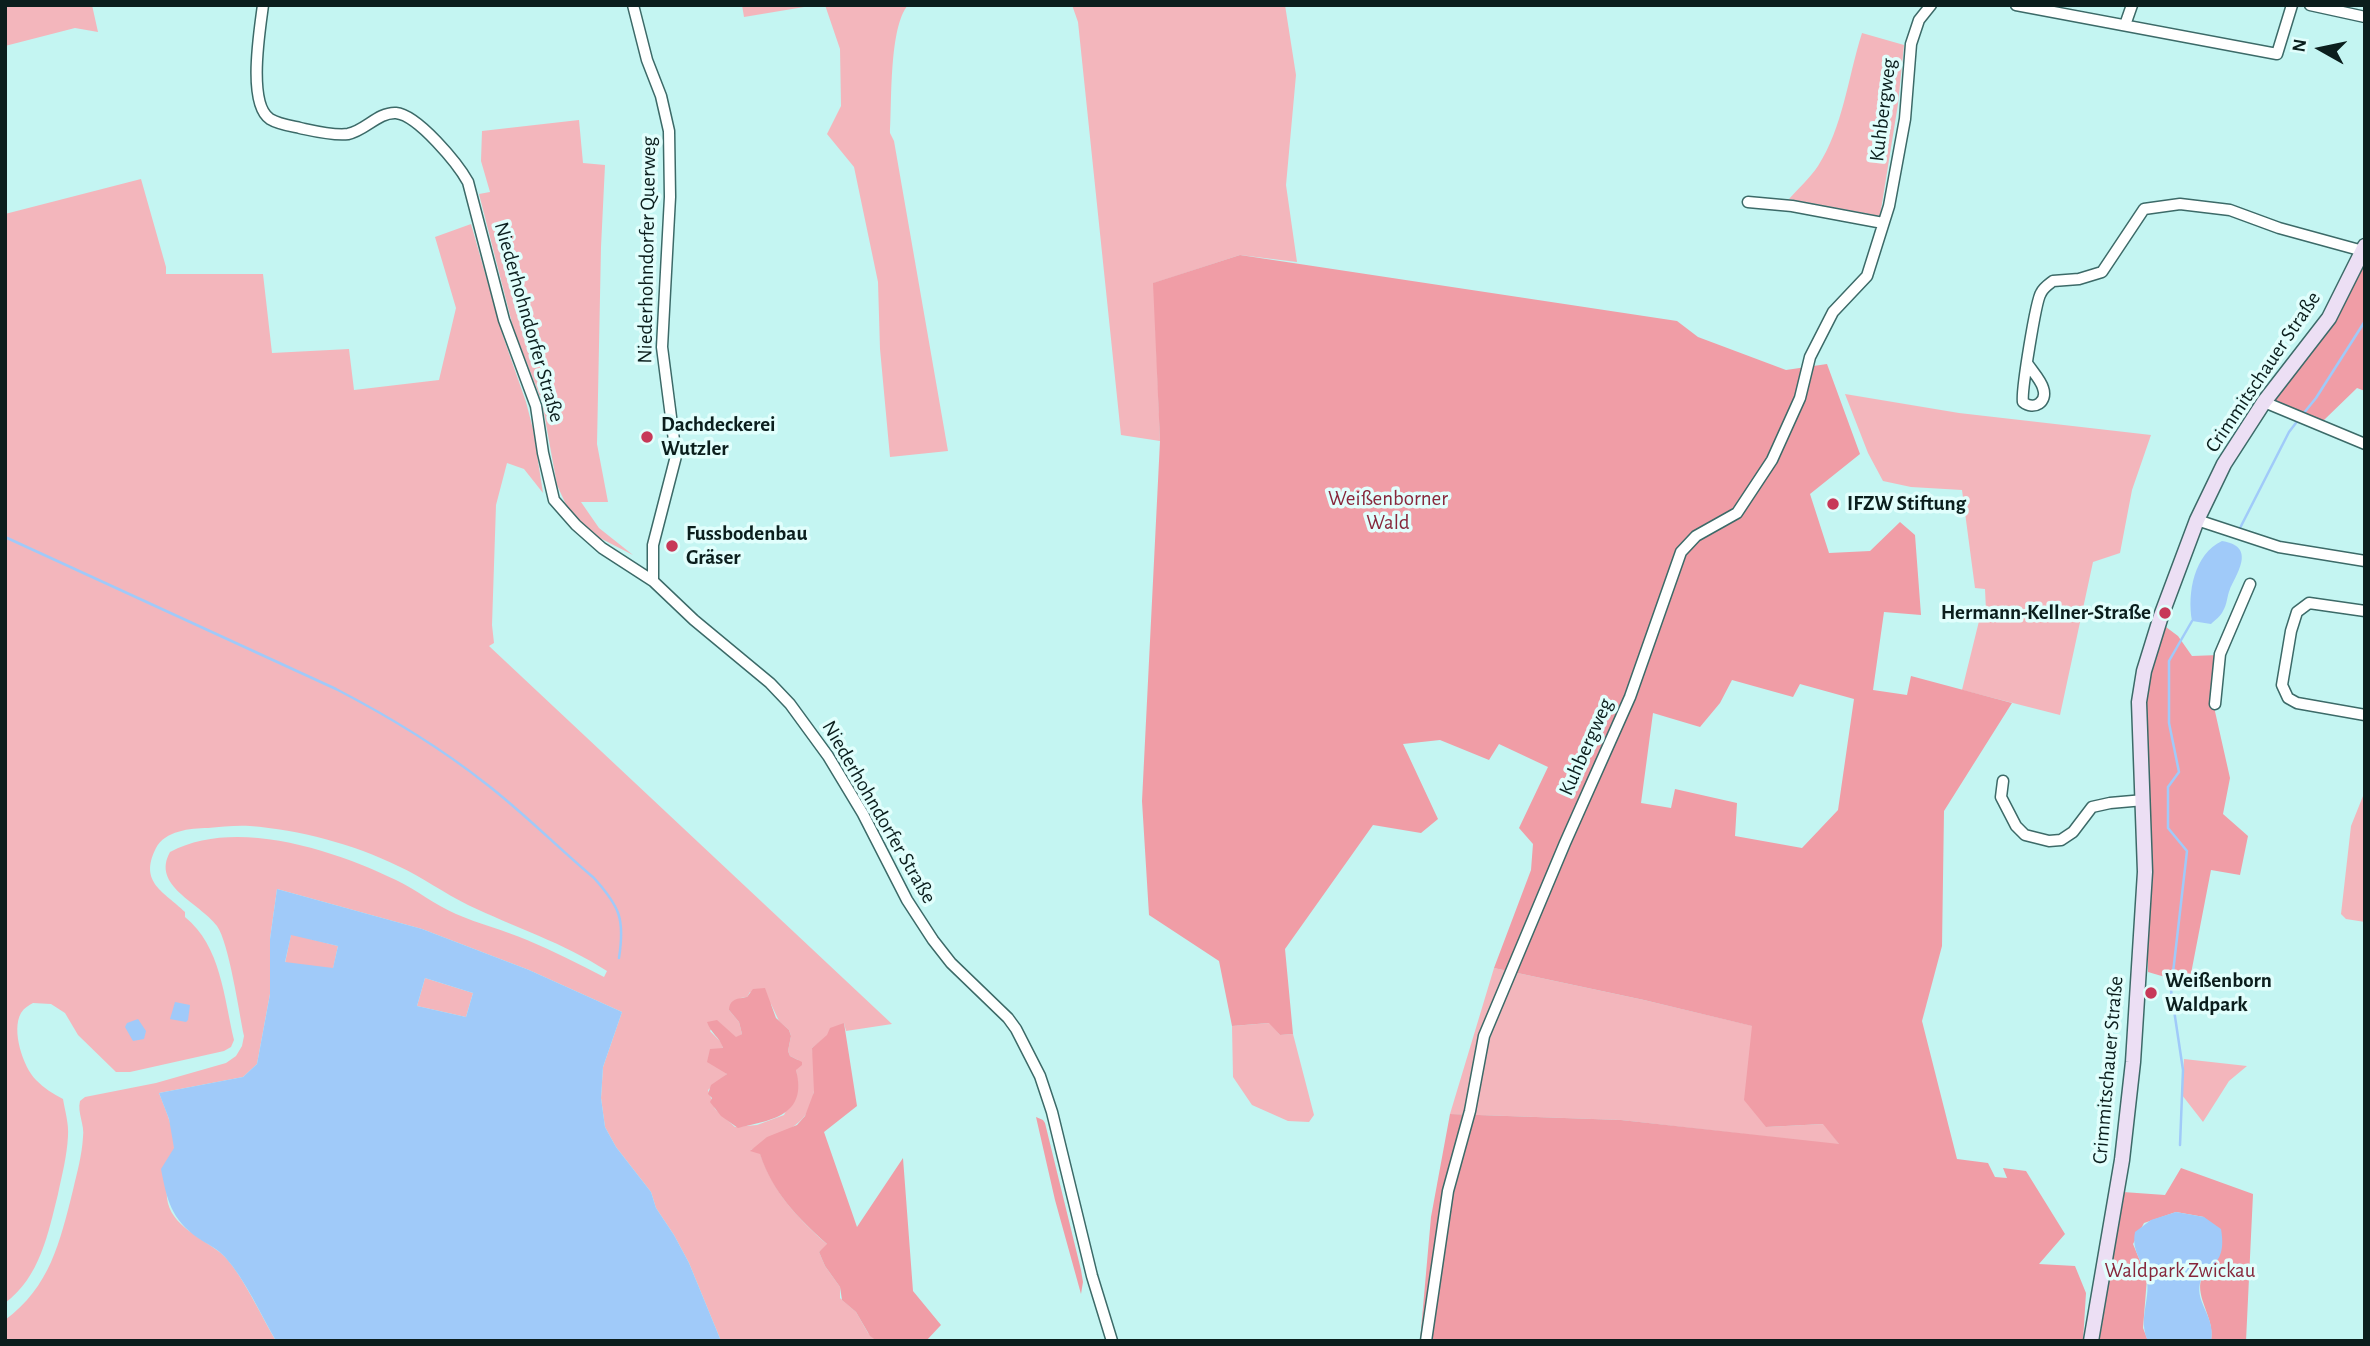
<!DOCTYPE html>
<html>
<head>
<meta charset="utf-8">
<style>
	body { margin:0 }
	#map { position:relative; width:2370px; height:1346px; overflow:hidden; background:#c4f5f2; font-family:"Alegreya Sans",sans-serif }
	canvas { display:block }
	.frame { position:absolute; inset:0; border:7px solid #0b1e1d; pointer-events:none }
	.north { position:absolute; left:2286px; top:14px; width:70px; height:70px; -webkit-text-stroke:5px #e1fefc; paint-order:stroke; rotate:279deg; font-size:19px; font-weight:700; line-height:28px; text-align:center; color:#0b1e1d }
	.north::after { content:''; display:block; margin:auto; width:24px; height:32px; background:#0b1e1d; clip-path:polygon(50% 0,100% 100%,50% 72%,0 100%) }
</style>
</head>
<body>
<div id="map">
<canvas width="2370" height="1346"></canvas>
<div class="frame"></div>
<div class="north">N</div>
</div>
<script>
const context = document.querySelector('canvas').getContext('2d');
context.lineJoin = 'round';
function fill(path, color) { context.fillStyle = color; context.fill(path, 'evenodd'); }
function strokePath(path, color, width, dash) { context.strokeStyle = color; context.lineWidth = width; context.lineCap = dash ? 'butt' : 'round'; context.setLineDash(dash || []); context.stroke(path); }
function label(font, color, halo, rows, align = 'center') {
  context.font = font + ' "Alegreya Sans",sans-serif'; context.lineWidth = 7; context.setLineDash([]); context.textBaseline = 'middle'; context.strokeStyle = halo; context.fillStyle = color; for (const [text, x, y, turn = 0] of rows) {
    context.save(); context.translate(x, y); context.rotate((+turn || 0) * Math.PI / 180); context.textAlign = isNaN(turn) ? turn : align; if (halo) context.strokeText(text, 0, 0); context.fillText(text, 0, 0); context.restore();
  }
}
fill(new Path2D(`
	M 5,5 L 92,5 L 98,32 L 75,28 L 5,46 Z
	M 742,5 L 816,5 L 744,17 Z
	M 825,5 L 908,5 C 889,27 892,103 890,133 L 894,141 L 948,451 L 890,457 L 880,349 L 878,282 L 854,167 L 827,134 L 841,106 L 840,49 Z
	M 1072,5 L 1285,5 L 1296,75 L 1286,185 L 1297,262 L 1240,255 L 1154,283 L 1160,441 L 1121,435 L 1078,22 Z
	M 1862,33 L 1904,45 L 1898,104 L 1880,216 L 1789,199 C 1798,189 1810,178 1818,166 C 1843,127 1848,77 1862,33 Z
	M 579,120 L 583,163 L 605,165 L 601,247 L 597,444 L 608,502 L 581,502 L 599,528 L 633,555 L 594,535 L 568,509 L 557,485 L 542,402 L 513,327 L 479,194 L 490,192 L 481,161 L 482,131 Z
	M 141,179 L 166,267 L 166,274 L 263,274 L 272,353 L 349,349 L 354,390 L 439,380 L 456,308 L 435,237 L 471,224 L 503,336 L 526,402 L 533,429 L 543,493 L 524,469 L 507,463 L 496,505 L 492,625 L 494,643 L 489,646 L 892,1024 L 846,1031 L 844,1023 L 812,1048 C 816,1072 819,1105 799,1122 C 787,1133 765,1142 751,1150 L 760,1153 C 773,1192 797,1218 828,1245 L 819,1252 L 825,1266 L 840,1287 L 840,1298 L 856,1312 L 868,1333 L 877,1341 L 721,1341 L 689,1263 L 674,1235 L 656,1208 L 651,1192 L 616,1147 L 605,1127 L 601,1098 L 603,1067 L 622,1012 L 529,970 L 422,929 L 277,889 L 270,939 L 270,994 L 257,1064 L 243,1077 L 159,1093 C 166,1111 175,1130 174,1150 C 173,1165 165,1183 167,1198 C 170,1226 203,1238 222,1254 C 240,1270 263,1319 276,1341 L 5,1341 L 5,1320 C 50,1287 60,1242 73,1190 C 77,1173 82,1155 83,1137 C 85,1125 77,1113 80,1101 L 85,1097 L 156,1083 L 226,1063 L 236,1056 L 242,1046 L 244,1036 C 239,1012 229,943 217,926 C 199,902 151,886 170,852 C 235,817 334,850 396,880 C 417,890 435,905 456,914 C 479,924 504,930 527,940 C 553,951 579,964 604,977 L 607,971 C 564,943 514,927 468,905 C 444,893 422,877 398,866 C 354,844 299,830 250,826 C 236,825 221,827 208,828 C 190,828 165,831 156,848 C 138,883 165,892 185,912 L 185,917 C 221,946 224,998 234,1040 L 231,1047 L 224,1051 L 130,1072 L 116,1072 L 78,1035 L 65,1013 L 51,1004 L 33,1003 C 29,1005 24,1008 21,1013 C 11,1030 23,1067 36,1080 C 44,1088 53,1094 63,1099 C 65,1111 69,1124 68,1136 C 67,1156 62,1175 58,1194 C 48,1234 40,1277 5,1303 L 5,214 ZM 750,992 L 771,1004 L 779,1021 L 789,1030 L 791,1036 L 788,1051 L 790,1056 L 798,1060 L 796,1070 L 798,1087 L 784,1115 L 757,1125 L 735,1127 L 715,1109 L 708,1090 L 727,1074 L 710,1049 L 723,1049 L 722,1043 L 710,1031 L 717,1021 L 736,1038 L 742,1034 L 739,1022 L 729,1010 L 741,998 L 747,997 Z
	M 1845,394 L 1959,413 L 2151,435 L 2132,490 L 2120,553 L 2093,562 L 2060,715 L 1962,690 L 1981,613 L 1986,610 L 1985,589 L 1975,588 L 1962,490 L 1911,487 L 1883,481 L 1868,453 Z
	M 2365,791 L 2365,922 L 2346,919 L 2341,914 L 2351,826 Z
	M 291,934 L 338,946 L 333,969 L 285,963 Z
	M 1494,968 L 1644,1000 L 1753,1026 L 1766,1127 L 1824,1124 L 1840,1145 L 1621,1120 L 1450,1114 Z
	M 425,978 L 473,993 L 466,1017 L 417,1006 Z
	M 1270,1023 L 1280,1035 L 1293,1034 L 1314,1115 L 1309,1122 L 1288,1121 L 1252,1105 L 1233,1077 L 1232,1026 Z
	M 2184,1059 L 2247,1066 L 2229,1081 L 2203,1122 L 2182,1095 Z`), '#f3b6bc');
fill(new Path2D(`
	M 2365,246 L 2365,391 L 2357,388 L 2323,421 L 2272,400 Z
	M 1240,255 L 1677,321 L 1698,337 L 1786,370 L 1827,364 L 1860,454 L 1810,494 L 1829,553 L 1870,551 L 1900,522 L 1915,535 L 1921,615 L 1884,612 L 1873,690 L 1907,695 L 1911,676 L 2012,703 L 1944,811 L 1942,946 L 1922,1021 L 1957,1159 L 1988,1163 L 1995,1177 L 2007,1178 L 2003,1168 L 2026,1171 L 2065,1234 L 2039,1264 L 2075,1266 L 2086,1293 L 2083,1341 L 1420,1341 L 1431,1217 L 1450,1114 L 1621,1120 L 1839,1144 L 1823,1124 L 1766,1127 L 1744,1100 L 1752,1026 L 1644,1000 L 1494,968 L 1531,870 L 1533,844 L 1519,828 L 1548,767 L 1499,744 L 1489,760 L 1440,740 L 1403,744 L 1438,819 L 1421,833 L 1373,825 L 1285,949 L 1293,1034 L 1280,1035 L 1269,1023 L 1232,1026 L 1219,961 L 1149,915 L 1142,801 L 1160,441 L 1153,283 ZM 1732,680 L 1793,697 L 1800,684 L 1854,699 L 1838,810 L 1802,848 L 1735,836 L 1737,803 L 1675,789 L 1671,808 L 1641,803 L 1653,713 L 1700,727 L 1720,703 Z
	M 2166,627 L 2178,636 L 2192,656 L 2219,655 L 2214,707 L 2230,778 L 2223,814 L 2248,836 L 2240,875 L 2211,870 L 2189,984 L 2148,972 L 2148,868 L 2150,814 L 2145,703 L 2154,660 Z
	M 765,988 L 776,1018 L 789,1030 L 791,1036 L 788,1051 L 790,1056 L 802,1062 L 802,1065 L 796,1070 C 808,1116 771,1120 738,1128 L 721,1116 L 710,1102 L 712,1098 L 708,1094 L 711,1085 L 727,1074 L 707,1062 L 710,1049 L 723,1048 C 720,1037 711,1034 707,1022 L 717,1020 L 736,1037 L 742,1034 L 739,1022 L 729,1010 C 730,998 738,999 747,997 L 753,989 Z
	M 844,1023 L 857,1106 L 824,1132 L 857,1227 L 903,1158 L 913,1291 L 941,1325 L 926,1341 L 877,1341 L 870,1336 L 856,1312 L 842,1300 L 840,1287 L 825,1266 L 819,1252 L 827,1244 C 797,1217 773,1193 760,1154 L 750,1151 L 767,1137 L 797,1125 L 805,1116 L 814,1092 L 812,1048 L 827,1035 L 830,1028 Z
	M 1036,1117 L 1043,1120 L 1045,1123 L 1081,1270 L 1083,1282 L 1081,1294 L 1055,1200 Z
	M 2181,1168 L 2253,1194 L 2246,1341 L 2211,1341 C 2217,1313 2181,1285 2215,1264 L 2204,1217 L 2176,1212 L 2144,1223 L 2133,1244 L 2147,1278 L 2143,1328 L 2148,1341 L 2097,1341 L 2101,1331 L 2123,1192 L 2165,1195 Z`), '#f09da6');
fill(new Path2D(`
	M 2222,541 C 2255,546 2239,570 2230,589 C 2227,596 2227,605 2223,611 C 2221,616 2215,620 2211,624 L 2192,621 C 2187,593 2194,554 2222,541 Z
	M 277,889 L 422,929 L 529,970 L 622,1012 L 603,1067 L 601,1098 L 605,1127 L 616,1147 L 651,1192 L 656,1208 L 674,1235 L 689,1263 L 721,1341 L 276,1341 C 260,1313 246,1281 225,1257 C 218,1249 207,1244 198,1238 C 171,1219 167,1200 161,1169 L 174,1148 L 169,1119 L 159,1093 L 243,1077 L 257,1064 L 270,994 L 270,939 ZM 291,935 L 338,946 L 333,968 L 285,962 ZM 425,978 L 473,993 L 466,1017 L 417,1006 Z
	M 175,1002 L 190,1005 L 188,1020 L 186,1022 L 170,1019 Z
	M 138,1019 L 146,1031 L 144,1039 L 133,1041 L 125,1027 L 127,1023 Z
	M 2176,1212 L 2204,1217 L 2221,1229 C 2223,1241 2224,1256 2213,1265 C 2207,1271 2202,1274 2200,1283 C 2195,1303 2216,1317 2211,1341 L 2148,1341 C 2138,1320 2150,1301 2147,1280 C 2144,1261 2131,1253 2135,1232 L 2151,1220 Z`), '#a0caf9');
strokePath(new Path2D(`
	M 2303,414 L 2316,398 L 2365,321
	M 2239,530 L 2289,432 L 2299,419
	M 5,537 L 336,689 C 388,716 438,746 485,783 C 523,812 557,847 594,878 C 620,907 625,919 619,958
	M 2180,1145 L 2183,1070 L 2171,990 L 2187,851 L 2168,828 L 2168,787 L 2179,772 L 2169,723 L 2169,661 L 2192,621`), '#a0caf9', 2.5);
const minor = new Path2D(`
	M 263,5 C 260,29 247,104 270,119 C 278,124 291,126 300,128 C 314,131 334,136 348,134 C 365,131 378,112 396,113 C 418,115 458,164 468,182 L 504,320 L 536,406 L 543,453 L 554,500 L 576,525 L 602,548 L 653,581 L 694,620 L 770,683 L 790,704 L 828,756 L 863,814 L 907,900 L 933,940 L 951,963 L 1008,1018 L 1016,1029 L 1040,1076 L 1052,1112 L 1092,1276 L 1112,1341
	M 633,5 L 647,60 L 661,96 L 669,131 L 670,197 L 662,347 L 676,456 L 653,545 L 653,581
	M 2016,5 L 2277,54 L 2292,5
	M 2310,5 L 2365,17
	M 2125,25 L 2132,5
	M 1748,202 L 1792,206 L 1883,223
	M 2027,363 C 2032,371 2041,380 2043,388 C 2048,402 2034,411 2023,402 C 2021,392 2036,300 2041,293 C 2043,288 2049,284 2053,281 L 2079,279 L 2102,272 L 2144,209 L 2180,204 L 2230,210 L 2279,228 L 2363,251
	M 2264,402 L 2365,444
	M 2197,520 L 2279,547 L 2365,561
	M 2365,611 L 2309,603 L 2297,612 L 2291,631 L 2282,685 L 2288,698 L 2297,703 L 2365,715
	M 2215,704 L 2220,654 L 2250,584
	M 2003,781 L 2001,797 L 2016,826 L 2025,835 L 2049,841 L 2061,840 L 2073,832 L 2092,807 L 2110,803 L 2144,800
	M 1426,1341 L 1448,1191 L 1470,1111 L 1484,1036 L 1565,843 L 1630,697 L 1681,552 L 1696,536 L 1737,513 L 1772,460 L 1800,398 L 1810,357 L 1833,312 L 1867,276 L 1889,206 L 1905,119 L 1911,44 L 1919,20 L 1931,5`);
const secondary = new Path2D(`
	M 2091,1341 L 2122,1160 L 2133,1062 L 2145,872 L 2139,702 L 2144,671 L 2161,616 L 2197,520 L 2224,464 L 2264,402 L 2329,318 L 2365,246`);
strokePath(minor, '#3c6a68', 13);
strokePath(secondary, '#3c6a68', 17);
strokePath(minor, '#fff', 10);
strokePath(secondary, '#ecdff4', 14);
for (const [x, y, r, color] of [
	[647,437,7,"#c73858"],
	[1833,504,7,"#c73858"],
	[672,546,7,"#c73858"],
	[2165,613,7,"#c73858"],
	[2151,993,7,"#c73858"]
]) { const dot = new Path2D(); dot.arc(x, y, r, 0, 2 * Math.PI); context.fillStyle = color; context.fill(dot); strokePath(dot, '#e1fefc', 2.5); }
label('21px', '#0b1e1d', '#e1fefc', [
	["Kuhbergweg",1883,110,-83],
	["Niederhohndorfer Querweg",647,250,-89],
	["Niederhohndorfer Straße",529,322,74],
	["Crimmitschauer Straße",2263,372,-56],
	["Kuhbergweg",1586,747,-66],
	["Niederhohndorfer Straße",879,812,60],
	["Crimmitschauer Straße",2108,1070,-85]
]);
label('bold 21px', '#0b1e1d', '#e1fefc', [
	["Dachdeckerei",661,425],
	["Wutzler",661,449],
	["IFZW Stiftung",1847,504],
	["Fussbodenbau",686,534],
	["Gräser",686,558],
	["Hermann-Kellner-Straße",2151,613,"right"],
	["Weißenborn",2165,981],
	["Waldpark",2165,1005]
], 'left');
label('21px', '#87273b', '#e1fefc', [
	["Weißenborner",1388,499],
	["Wald",1388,523],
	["Waldpark Zwickau",2180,1271]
]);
</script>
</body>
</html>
